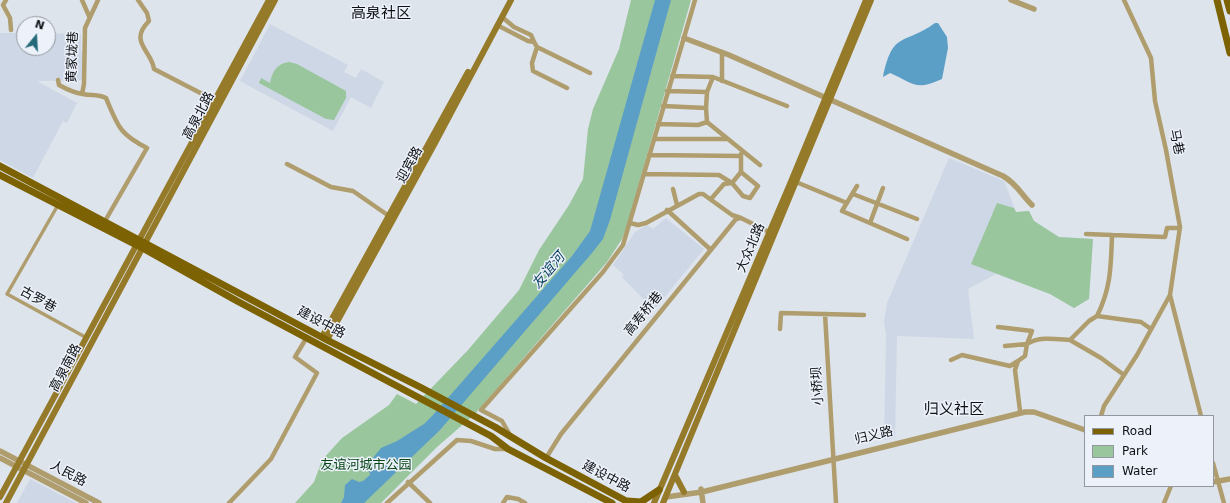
<!DOCTYPE html>
<html>
<head>
<meta charset="utf-8">
<style>
	body { margin:0 }
	#map { position:relative; width:1230px; height:503px; overflow:hidden; background:#dee4ec; font-family:"DejaVu Sans",sans-serif }
	canvas { display:block }
	.legend { position:absolute; left:1084px; top:415px; width:130px; height:72px; box-sizing:border-box; background:#ecf1fa; border:1px solid #93979e; margin:0; padding:5px 7px; list-style:none; font-size:12px; color:#0e1013 }
	.legend li { display:flex; align-items:center; gap:8px; height:20px }
	.legend b { width:20px; border:1px solid #93979e }
	.north { position:absolute; left:16px; top:16px; width:40px; height:40px; box-sizing:border-box; background:#ecf1fa; border:1px solid #93979e; border-radius:50%; rotate:18deg; font-size:11px; font-weight:700; line-height:16px; text-align:center; color:#0e1013 }
	.north::after { content:''; display:block; margin:auto; width:14px; height:18px; background:#246a79; clip-path:polygon(50% 0,100% 100%,50% 72%,0 100%) }
</style>
</head>
<body>
<div id="map">
<canvas width="1230" height="503"></canvas>
<ul class="legend">
<li><b style="height:5px;background:#7c6202"></b>Road</li>
<li><b style="height:11px;background:#9ac69d"></b>Park</li>
<li><b style="height:11px;background:#5b9fc7"></b>Water</li>
</ul>
<div class="north">N</div>
</div>
<script>
const context = document.querySelector('canvas').getContext('2d');
context.lineJoin = 'round';
function fill(path, color) { context.fillStyle = color; context.fill(path, 'evenodd'); }
function strokePath(path, color, width, dash) { context.strokeStyle = color; context.lineWidth = width; context.lineCap = dash ? 'butt' : 'round'; context.setLineDash(dash || []); context.stroke(path); }
function label(font, color, halo, rows, align = 'center') {
  context.font = font + ' "DejaVu Sans","Noto Sans SC",sans-serif'; context.lineWidth = 3; context.setLineDash([]); context.textBaseline = 'middle'; context.strokeStyle = halo; context.fillStyle = color; for (const [text, x, y, turn = 0] of rows) {
    context.save(); context.translate(x, y); context.rotate((+turn || 0) * Math.PI / 180); context.textAlign = isNaN(turn) ? turn : align; if (halo) context.strokeText(text, 0, 0); context.fillText(text, 0, 0); context.restore();
  }
}
fill(new Path2D(`
	M 270,24 L 348,65 L 344,72 L 356,78 L 361,69 L 384,82 L 371,108 L 351,97 L 333,131 L 240,81 Z
	M 0,33 L 24,33 L 24,48 L 48,48 L 48,33 L 81,34 L 81,51 L 87,51 L 85,80 L 37,81 L 77,103 L 67,123 L 63,121 L 33,178 L 0,160 Z
	M 949,158 L 1004,181 L 1016,212 L 1029,211 L 1034,221 L 1059,237 L 1093,239 L 1089,299 L 1074,308 L 1050,294 L 996,274 L 968,289 L 974,339 L 897,336 L 895,438 L 884,440 L 886,335 L 884,321 L 887,303 Z
	M 666,218 L 704,249 L 654,310 L 622,277 L 624,275 L 613,265 L 635,232 L 647,225 L 653,229 Z
	M 30,479 L 76,503 L 17,503 Z`), '#ced7e6');
fill(new Path2D(`
	M 631,0 L 691,0 L 627,226 L 622,239 L 607,262 L 475,414 L 437,447 L 381,503 L 295,503 L 314,482 L 322,460 L 342,438 L 389,405 L 397,394 L 416,404 L 468,350 L 519,290 L 539,250 L 569,205 L 583,179 L 588,129 L 593,109 L 619,49 Z
	M 289,62 L 297,64 L 346,91 L 346,98 L 334,120 L 326,119 L 259,83 L 261,78 L 270,83 C 272,72 277,63 289,62 Z
	M 997,203 L 1014,208 L 1016,212 L 1029,211 L 1034,221 L 1059,237 L 1093,239 L 1089,299 L 1074,308 L 1050,294 L 971,264 Z`), '#9ac69d');
fill(new Path2D(`
	M 655,0 L 671,0 L 610,220 L 603,239 L 592,253 L 440,430 L 364,503 L 341,503 L 344,497 L 345,485 L 352,479 L 359,482 L 363,481 L 370,475 L 368,464 L 381,448 L 397,441 L 424,424 L 433,415 L 572,256 L 590,231 Z
	M 935,23 L 938,23 L 947,37 L 948,48 L 942,79 C 915,91 915,84 890,73 L 883,77 C 893,30 903,46 935,23 Z`), '#5b9fc7');
strokePath(new Path2D(`
	M 58,205 L 7,294 L 87,338`), '#af9d6d', 3.5);
strokePath(new Path2D(`
	M 6,0 L 3,5 L 10,18 L 11,30
	M 82,0 L 89,16
	M 138,0 L 147,13 L 149,21 C 128,42 152,51 154,69 L 214,100
	M 502,17 L 514,27 L 531,35 L 534,42
	M 497,25 L 528,41 L 534,42 L 537,47 L 532,63 L 533,71 L 567,88
	M 537,47 L 590,73
	M 672,76 L 713,77 L 787,106
	M 58,80 L 59,85 C 66,89 75,93 83,94 C 92,96 98,94 106,98 C 118,126 119,134 147,148 L 105,221
	M 722,81 L 722,52
	M 667,91 L 707,92 L 713,77
	M 82,94 L 84,84 L 85,28 L 98,0
	M 663,106 L 706,108 L 707,122 L 760,165
	M 706,108 L 707,92
	M 658,124 L 698,125 L 707,122
	M 654,139 L 728,139
	M 649,155 L 741,156
	M 287,164 L 331,187 L 353,191 L 389,216
	M 644,174 L 719,175 L 732,183 L 743,196 L 750,198 L 758,186 L 741,172
	M 796,182 L 847,203
	M 857,186 L 842,211 L 907,239
	M 673,189 L 677,205
	M 853,194 L 917,219
	M 711,199 L 724,184 L 732,183 L 741,172 L 741,154
	M 667,210 L 711,250
	M 630,223 L 638,225 L 646,223 L 699,194 L 703,194 L 732,215 L 741,218
	M 870,223 L 883,188
	M 1086,234 L 1112,235 C 1111,266 1111,288 1097,316
	M 1112,235 L 1165,237 L 1167,228 L 1180,228
	M 1170,295 L 1201,416
	M 825,314 L 836,503
	M 998,327 L 1032,331 L 1027,344 L 1005,346
	M 780,329 L 781,313 L 864,315
	M 1070,340 L 1101,358 L 1124,375
	M 951,360 L 962,355 L 1010,366 L 1018,361
	M 1020,411 L 1015,370 L 1018,361 L 1025,356 L 1027,344 C 1039,336 1056,339 1070,340 L 1089,321 L 1097,316 L 1141,322 L 1151,329
	M 1101,416 L 1104,406 L 1137,355 L 1170,295 L 1180,227 L 1166,150 L 1155,101 L 1151,58 L 1124,0
	M 510,435 L 502,421 L 481,410 L 603,272 L 623,245 L 695,0
	M 546,458 L 561,434 L 736,219 L 741,218 L 771,233
	M 1213,463 L 1224,503
	M 408,482 L 430,503
	M 229,503 L 271,459 L 317,373 L 295,357 L 307,337
	M 387,503 L 457,440 L 471,441 L 495,449 L 508,449
	M 503,503 L 507,497 L 518,499 L 525,503
	M 1164,503 L 1171,486`), '#af9d6d', 4.5);
strokePath(new Path2D(`
	M 1011,0 L 1034,9
	M 684,38 L 729,55 L 1003,176 C 1017,184 1021,194 1032,205
	M 0,451 L 99,503
	M 0,458 L 86,503
	M 1213,482 L 1230,479
	M 701,489 L 703,503
	M 666,497 L 702,492 L 1025,412 L 1034,412 L 1085,430`), '#af9d6d', 5.5);
strokePath(new Path2D(`
	M 322,337 L 468,72
	M 327,340 L 435,143 L 511,0
	M 675,475 L 684,492
	M 0,497 L 269,0
	M 6,503 L 275,0
	M 654,503 L 790,184 L 866,0
	M 663,503 L 871,0`), '#957a29', 6);
strokePath(new Path2D(`
	M 1217,0 L 1230,53
	M 1227,0 L 1230,11
	M 0,166 L 327,340 L 420,387 L 495,427 L 546,458 L 630,503
	M 0,175 L 146,250 L 237,301 L 491,436 L 508,449 L 612,503
	M 627,501 L 641,502 L 659,490`), '#7c6202', 7);
label('13px', '#0e1013', '#ecf1fa', [
	["黄家垅巷",73,57,-88],
	["高泉北路",199,116,-62],
	["马巷",1176,142,78],
	["迎宾路",410,165,-61],
	["大众北路",751,248,-67],
	["古罗巷",38,300,29],
	["高寿桥巷",644,314,-51],
	["建设中路",321,323,28],
	["高泉南路",66,368,-62],
	["小桥坝",818,386,-93],
	["归义路",874,436,-13],
	["人民路",68,474,28],
	["建设中路",606,477,28]
]);
label('13px', '#054415', '#ecf1fa', [
	["友谊河城市公园",366,466]
]);
label('italic 14px', '#0c4460', '#ecf1fa', [
	["友谊河",549,271,-50]
]);
label('15px', '#0e1013', '#ecf1fa', [
	["高泉社区",381,14],
	["归义社区",954,410]
]);
</script>
</body>
</html>
